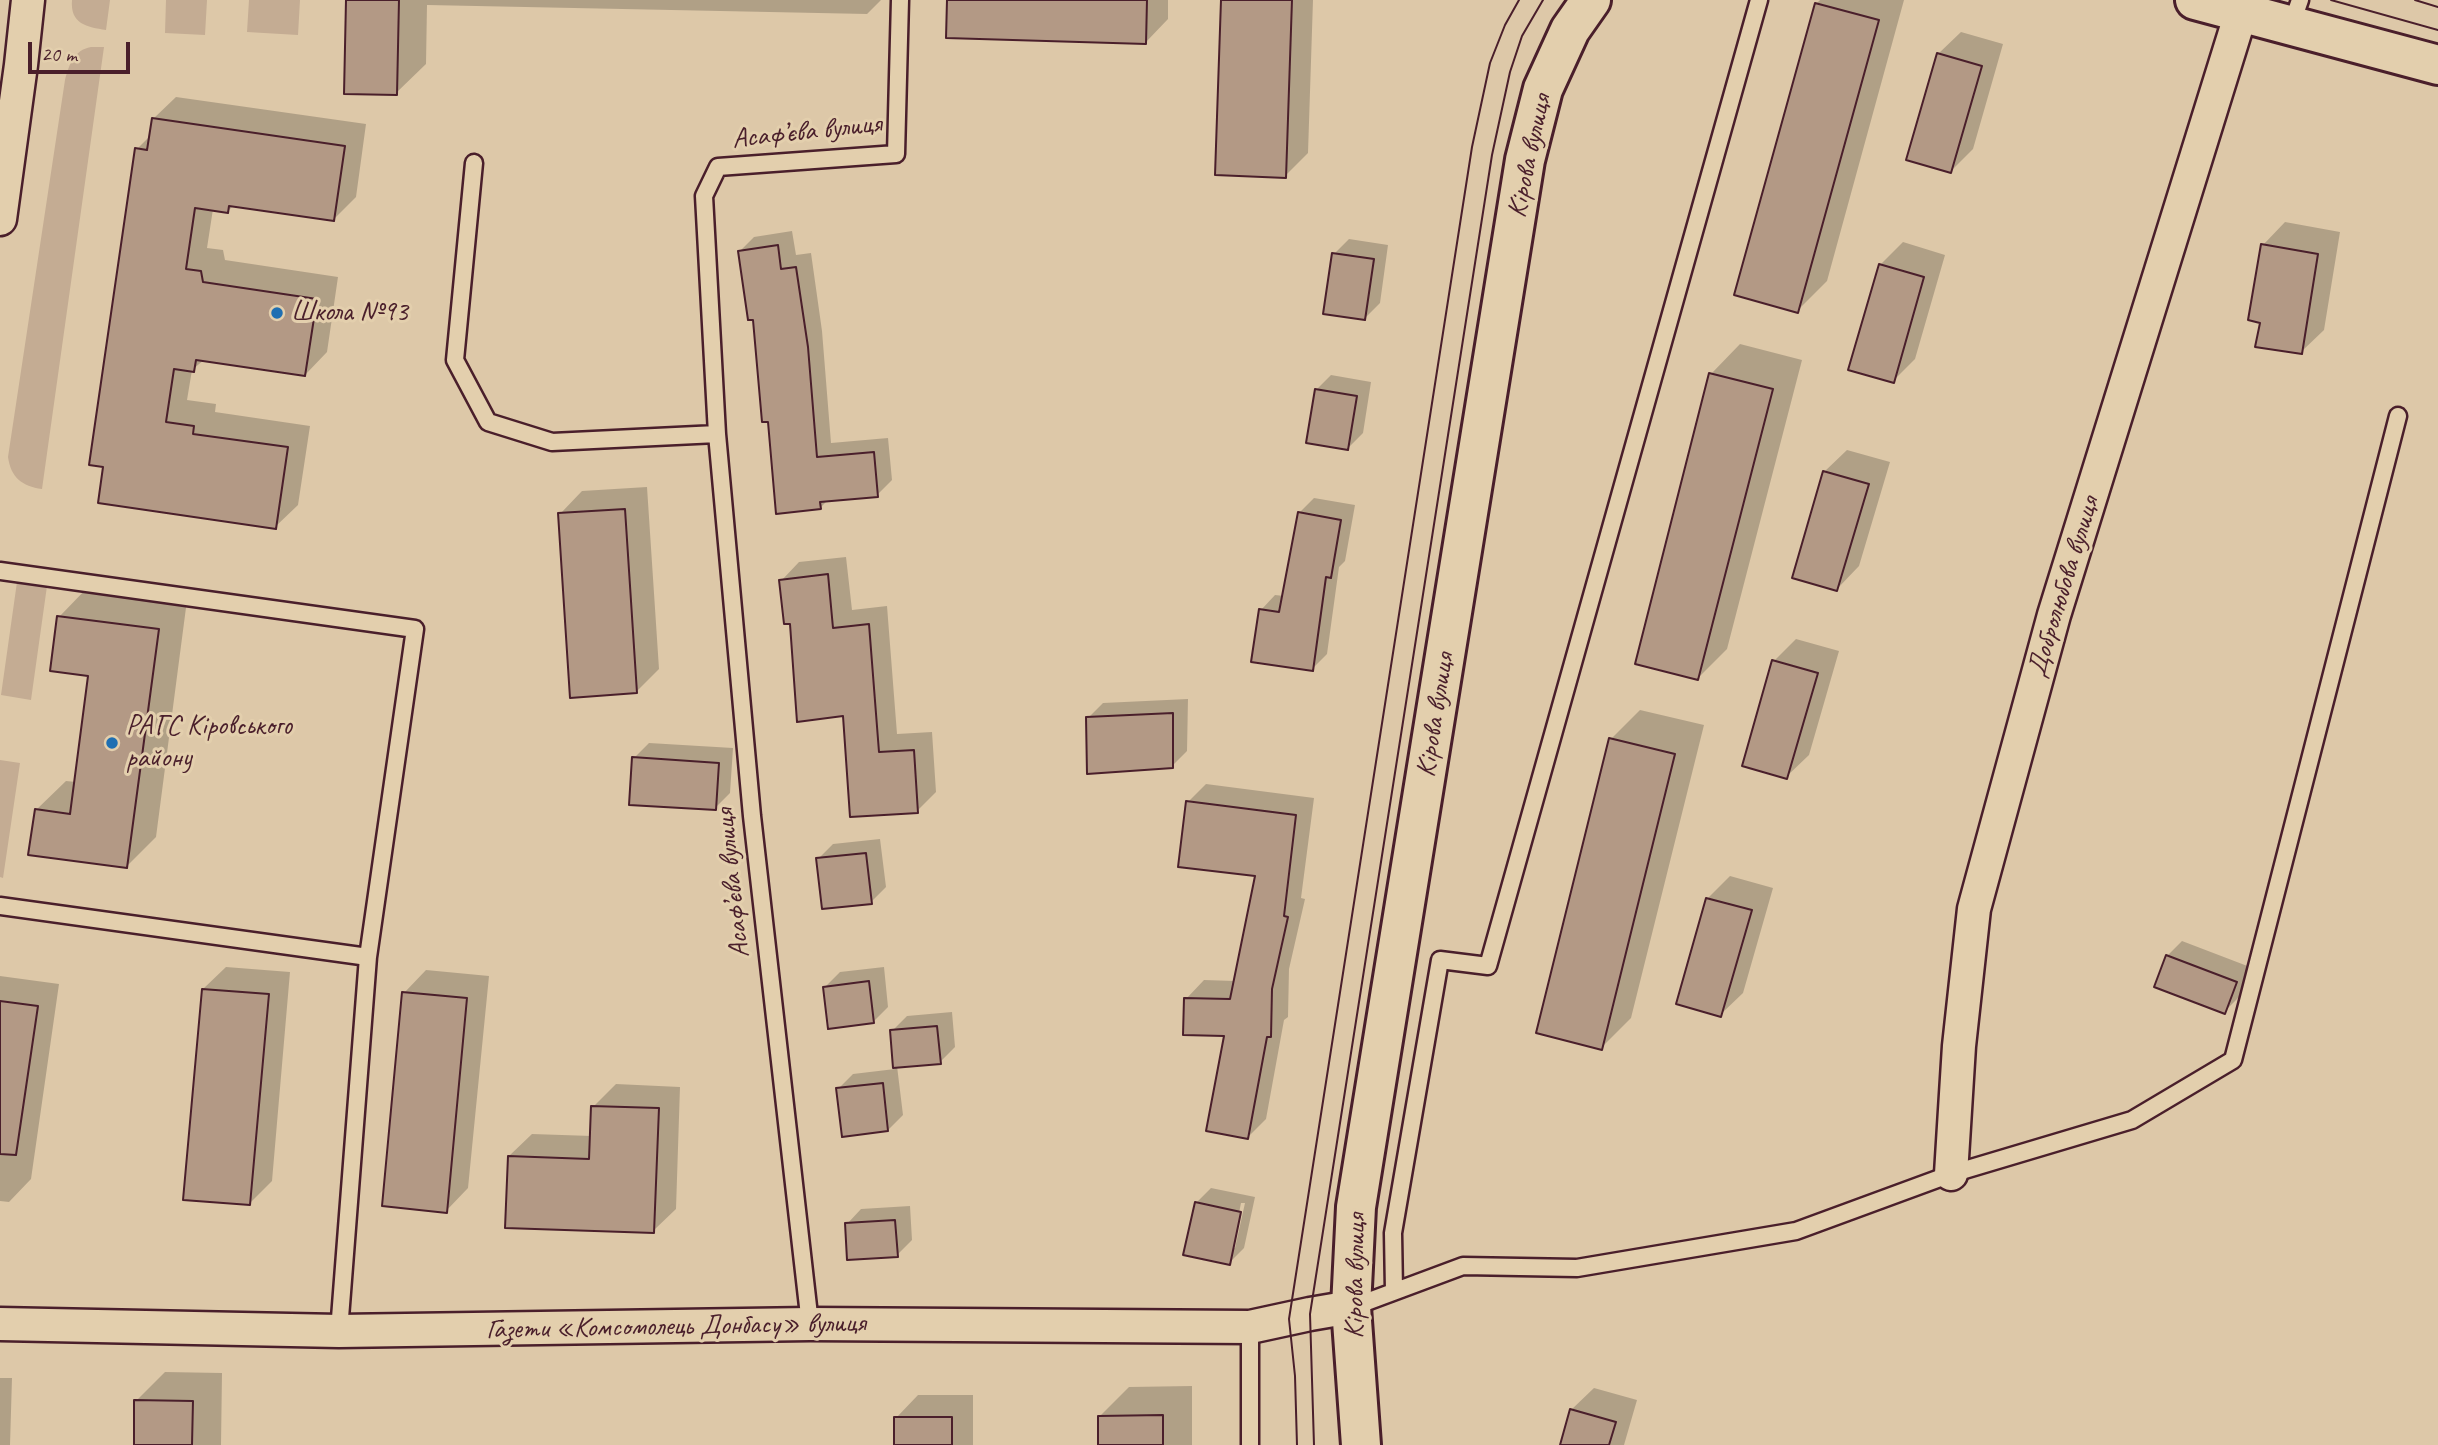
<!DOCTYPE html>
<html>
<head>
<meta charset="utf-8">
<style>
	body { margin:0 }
	#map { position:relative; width:2438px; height:1445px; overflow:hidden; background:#ddc8a8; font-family:Caveat,sans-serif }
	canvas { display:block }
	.scale { position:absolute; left:28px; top:42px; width:102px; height:32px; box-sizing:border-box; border:4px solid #4a1f2b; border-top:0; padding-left:9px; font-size:21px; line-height:24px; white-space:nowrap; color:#4a1f2b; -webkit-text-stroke:5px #e3cfad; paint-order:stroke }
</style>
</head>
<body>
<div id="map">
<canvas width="2438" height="1445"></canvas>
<div class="scale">20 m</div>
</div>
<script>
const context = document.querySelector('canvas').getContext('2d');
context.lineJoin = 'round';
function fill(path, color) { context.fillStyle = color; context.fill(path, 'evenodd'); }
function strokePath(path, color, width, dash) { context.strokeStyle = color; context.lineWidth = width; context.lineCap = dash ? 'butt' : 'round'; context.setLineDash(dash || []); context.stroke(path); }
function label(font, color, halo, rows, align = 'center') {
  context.font = font + ' Caveat,sans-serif'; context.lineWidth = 6; context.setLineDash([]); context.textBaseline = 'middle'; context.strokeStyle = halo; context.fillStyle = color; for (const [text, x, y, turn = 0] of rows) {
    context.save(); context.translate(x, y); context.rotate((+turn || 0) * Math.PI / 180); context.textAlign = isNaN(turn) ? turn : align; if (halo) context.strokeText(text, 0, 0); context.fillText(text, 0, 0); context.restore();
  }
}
fill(new Path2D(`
	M 72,0 L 110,0 L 106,30 C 87,27 70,24 72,0 Z
	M 166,0 L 207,0 L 205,35 L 165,33 Z
	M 249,0 L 300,0 L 298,35 L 247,32 Z
	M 91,47 L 104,47 L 42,489 C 22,486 11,478 8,457 L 65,80 C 69,65 74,50 91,47 Z
	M 17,582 L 47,586 L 31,700 L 1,695 Z
	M 0,760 L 20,763 L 3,878 L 0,877 Z`), '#c4ac93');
fill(new Path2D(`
	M 347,0 L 881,0 L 867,14 L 427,5 L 426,64 L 396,93 Z
	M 949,0 L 1168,0 L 1168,19 L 1146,42 Z
	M 1223,0 L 1313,0 L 1308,153 L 1285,176 Z
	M 1820,0 L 1904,0 L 1827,281 L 1797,311 L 1816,4 Z
	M 1961,32 L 2003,44 L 1973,149 L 1951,171 L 1938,54 Z
	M 176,97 L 366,124 L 356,197 L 334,219 L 234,205 L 228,211 L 213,209 L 207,248 L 223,250 L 225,260 L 338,277 L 327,352 L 305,375 L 205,359 L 192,370 L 187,400 L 216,404 L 215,412 L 310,426 L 298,505 L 275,527 L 100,502 L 137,149 L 151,135 L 153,119 Z
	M 2285,222 L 2340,232 L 2324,330 L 2301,352 L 2262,321 L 2263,245 Z
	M 792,231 L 796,255 L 811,253 L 822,331 L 831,443 L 888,438 L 892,480 L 877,495 L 828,500 L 820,508 L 769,420 L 755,318 L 739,252 L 754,237 Z
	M 1349,239 L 1388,245 L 1380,303 L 1365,318 L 1334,254 Z
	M 1903,242 L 1945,255 L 1915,359 L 1893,381 L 1880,265 Z
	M 1740,344 L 1802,360 L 1727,649 L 1698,678 L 1711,374 Z
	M 1331,375 L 1371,382 L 1363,433 L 1348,448 L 1316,390 Z
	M 1847,450 L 1890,462 L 1859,566 L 1837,589 L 1824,472 Z
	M 647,487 L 659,669 L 637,691 L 560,514 L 582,491 Z
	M 1314,498 L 1355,505 L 1345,561 L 1339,567 L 1327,654 L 1312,669 L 1261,610 L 1275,595 L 1284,596 L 1299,513 Z
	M 846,557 L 852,610 L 887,606 L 897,734 L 932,732 L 936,792 L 917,811 L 845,714 L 791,622 L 781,581 L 799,562 Z
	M 88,587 L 187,600 L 156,837 L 127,866 L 36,810 L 66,781 L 76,782 L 90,675 L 59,617 Z
	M 1796,639 L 1839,651 L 1809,755 L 1786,777 L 1774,661 Z
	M 1188,699 L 1187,751 L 1172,766 L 1088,718 L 1103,703 Z
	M 1640,710 L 1704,725 L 1631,1018 L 1601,1048 L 1611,739 Z
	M 649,743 L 733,748 L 730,793 L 715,808 L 634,758 Z
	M 1206,784 L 1314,798 L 1301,898 L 1305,899 L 1289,969 L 1288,1017 L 1284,1020 L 1266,1119 L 1248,1137 L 1226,1034 L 1186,999 L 1204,980 L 1235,981 L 1257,875 L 1188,802 Z
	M 880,839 L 886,887 L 871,902 L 818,859 L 833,844 Z
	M 1730,876 L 1773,888 L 1743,993 L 1720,1015 L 1678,1003 L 1708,898 Z
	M 2182,941 L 2250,967 L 2239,997 L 2224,1012 L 2167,956 Z
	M 226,967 L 290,972 L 272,1181 L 250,1203 L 203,989 Z
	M 884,967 L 888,1007 L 873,1022 L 825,987 L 840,972 Z
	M 426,970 L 489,976 L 468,1188 L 446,1211 L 404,993 Z
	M 0,976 L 59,984 L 31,1179 L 9,1202 L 0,1201 Z
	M 952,1012 L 955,1047 L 940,1062 L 897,1066 L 903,1115 L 888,1130 L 838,1089 L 853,1074 L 895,1069 L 892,1031 L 907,1016 Z
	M 616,1084 L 680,1087 L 676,1209 L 653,1231 L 509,1156 L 532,1134 L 592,1136 L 593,1107 Z
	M 1211,1188 L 1255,1197 L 1244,1248 L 1229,1263 L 1196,1203 ZM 1241,1203 L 1245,1203 L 1235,1248 L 1232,1248 Z
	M 910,1206 L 912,1240 L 897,1255 L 847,1224 L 861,1209 Z
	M 165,1372 L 222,1373 L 221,1445 L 135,1445 L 136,1401 Z
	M 0,1378 L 12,1378 L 10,1445 L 0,1445 Z
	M 1192,1386 L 1192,1445 L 1100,1445 L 1100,1416 L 1129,1387 Z
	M 1594,1388 L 1637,1400 L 1624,1445 L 1561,1445 L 1571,1410 Z
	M 918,1395 L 973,1395 L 973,1445 L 896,1445 L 896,1418 Z`), '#0003');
const building = new Path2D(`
	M 346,0 L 399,0 L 397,95 L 344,94 Z
	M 947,0 L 1147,0 L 1146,44 L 946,38 Z
	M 1221,0 L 1292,0 L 1286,178 L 1215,175 Z
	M 1815,3 L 1879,20 L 1798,313 L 1734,295 Z
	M 1937,53 L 1982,66 L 1951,173 L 1906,160 Z
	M 152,118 L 345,146 L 334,221 L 229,206 L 228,213 L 195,208 L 186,269 L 201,271 L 203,282 L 317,299 L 305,376 L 196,360 L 194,372 L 174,369 L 166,422 L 194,426 L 193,434 L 288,447 L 276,529 L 98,503 L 103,467 L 89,465 L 135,148 L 147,150 Z
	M 2261,244 L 2318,254 L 2302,354 L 2255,347 L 2260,323 L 2248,320 Z
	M 778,245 L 781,269 L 796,267 L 808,347 L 817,457 L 874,452 L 878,497 L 820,502 L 821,509 L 776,514 L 768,422 L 762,422 L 753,320 L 748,320 L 738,251 Z
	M 1332,253 L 1374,259 L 1365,320 L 1323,314 Z
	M 1879,264 L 1924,277 L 1894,383 L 1848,370 Z
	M 1709,373 L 1773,389 L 1698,680 L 1635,664 Z
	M 1315,389 L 1357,396 L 1348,450 L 1306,443 Z
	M 1823,471 L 1869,484 L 1837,591 L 1792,578 Z
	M 625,509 L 637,693 L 570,698 L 558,513 Z
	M 1298,512 L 1341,520 L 1331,578 L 1326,577 L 1313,671 L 1251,662 L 1259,609 L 1279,612 Z
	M 828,574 L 833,628 L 869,624 L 879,752 L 914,750 L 918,813 L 850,817 L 843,716 L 797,722 L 790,624 L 784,624 L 779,580 Z
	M 57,616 L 159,629 L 127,868 L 28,855 L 35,809 L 70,814 L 88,676 L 50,671 Z
	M 1772,660 L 1818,673 L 1787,779 L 1742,766 Z
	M 1173,713 L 1173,768 L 1087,774 L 1086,717 Z
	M 1609,738 L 1675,754 L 1602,1050 L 1536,1033 Z
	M 632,757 L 719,763 L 716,810 L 629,805 Z
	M 1186,801 L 1296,815 L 1284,916 L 1288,917 L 1272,989 L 1271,1037 L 1267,1037 L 1248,1139 L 1206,1131 L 1224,1036 L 1183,1035 L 1184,998 L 1230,999 L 1255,876 L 1178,867 Z
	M 866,853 L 872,904 L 822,909 L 816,858 Z
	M 1706,898 L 1752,910 L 1721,1017 L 1676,1004 Z
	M 2166,955 L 2237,982 L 2225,1014 L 2154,987 Z
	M 869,981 L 874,1023 L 828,1029 L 823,987 Z
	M 202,989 L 269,994 L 250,1205 L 183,1200 Z
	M 402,992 L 467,998 L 447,1213 L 382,1206 Z
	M 0,1001 L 38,1006 L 16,1155 L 0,1154 Z
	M 937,1026 L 941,1064 L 893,1068 L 890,1030 Z
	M 883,1083 L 888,1131 L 842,1137 L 836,1088 Z
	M 591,1106 L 659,1108 L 654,1233 L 505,1228 L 508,1156 L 589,1159 Z
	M 1195,1202 L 1241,1212 L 1230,1265 L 1183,1255 Z
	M 895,1220 L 898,1257 L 847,1260 L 845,1223 Z
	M 134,1400 L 193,1401 L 192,1445 L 134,1445 Z
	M 1570,1409 L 1616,1422 L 1609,1445 L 1560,1445 Z
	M 1163,1415 L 1163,1445 L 1098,1445 L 1098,1416 Z
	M 894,1417 L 952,1417 L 952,1445 L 894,1445 Z`);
fill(building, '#b39985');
strokePath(building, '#4a1f2b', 2);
const lane = new Path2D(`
	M 2291,26 L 2300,0
	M 474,163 L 455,360 L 488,422 L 552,442 L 717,434 L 752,816 L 810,1324
	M 717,434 L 704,196 L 718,167 L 896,154 L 900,0
	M 0,571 L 415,629 L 368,957 L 0,906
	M 1394,1291 L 1393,1233 L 1440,960 L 1488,966 L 1759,0
	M 1353,1307 L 1463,1266 L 1577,1268 L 1796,1231 L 1951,1174 L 2132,1120 L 2233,1060 L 2398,416
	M 339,1331 L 368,957
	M 1250,1445 L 1250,1327`);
const street = new Path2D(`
	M 0,219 L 21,65 L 28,0
	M 1951,1174 L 1959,1046 L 1974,909 L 2054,615 L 2241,13
	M 0,1324 L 339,1331 L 810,1324 L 1250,1327 L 1310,1314 L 1351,1307`);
const secondary = new Path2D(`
	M 2195,0 L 2438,65
	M 1361,1445 L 1351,1307 L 1356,1207 L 1525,160 L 1543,89 L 1570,30 L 1591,0`);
strokePath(lane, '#4a1f2b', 21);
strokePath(street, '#4a1f2b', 37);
strokePath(secondary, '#4a1f2b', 44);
strokePath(lane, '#e3cfad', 16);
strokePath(street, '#e3cfad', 32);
strokePath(secondary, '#e3cfad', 38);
strokePath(new Path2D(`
	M 2331,0 L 2438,30
	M 2415,0 L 2438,7
	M 1297,1445 L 1295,1376 L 1289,1319 L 1472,147 L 1490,63 L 1505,25 L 1519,0
	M 1314,1445 L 1310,1314 L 1492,155 L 1510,72 L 1522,36 L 1543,0`), '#4a1f2b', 2);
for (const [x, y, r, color] of [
	[277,313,7,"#1f6fb2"],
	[112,743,7,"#1f6fb2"]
]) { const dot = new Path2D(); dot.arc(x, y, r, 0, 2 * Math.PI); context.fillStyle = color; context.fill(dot); strokePath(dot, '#e3cfad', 2.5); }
label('28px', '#4a1f2b', '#e3cfad', [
	["Асаф’єва вулиця",807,132,-6],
	["Кірова вулиця",1530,156,-78],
	["Добролюбова вулиця",2064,587,-73],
	["Кірова вулиця",1436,715,-81],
	["Асаф’єва вулиця",733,883,-96],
	["Кірова вулиця",1356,1276,-89],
	["Газети «Комсомолець Донбасу» вулиця",676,1327,-1]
]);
label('28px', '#4a1f2b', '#e3cfad', [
	["Школа №93",291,313],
	["РАГС Кіровського",126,727],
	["району",126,759]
], 'left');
</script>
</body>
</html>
